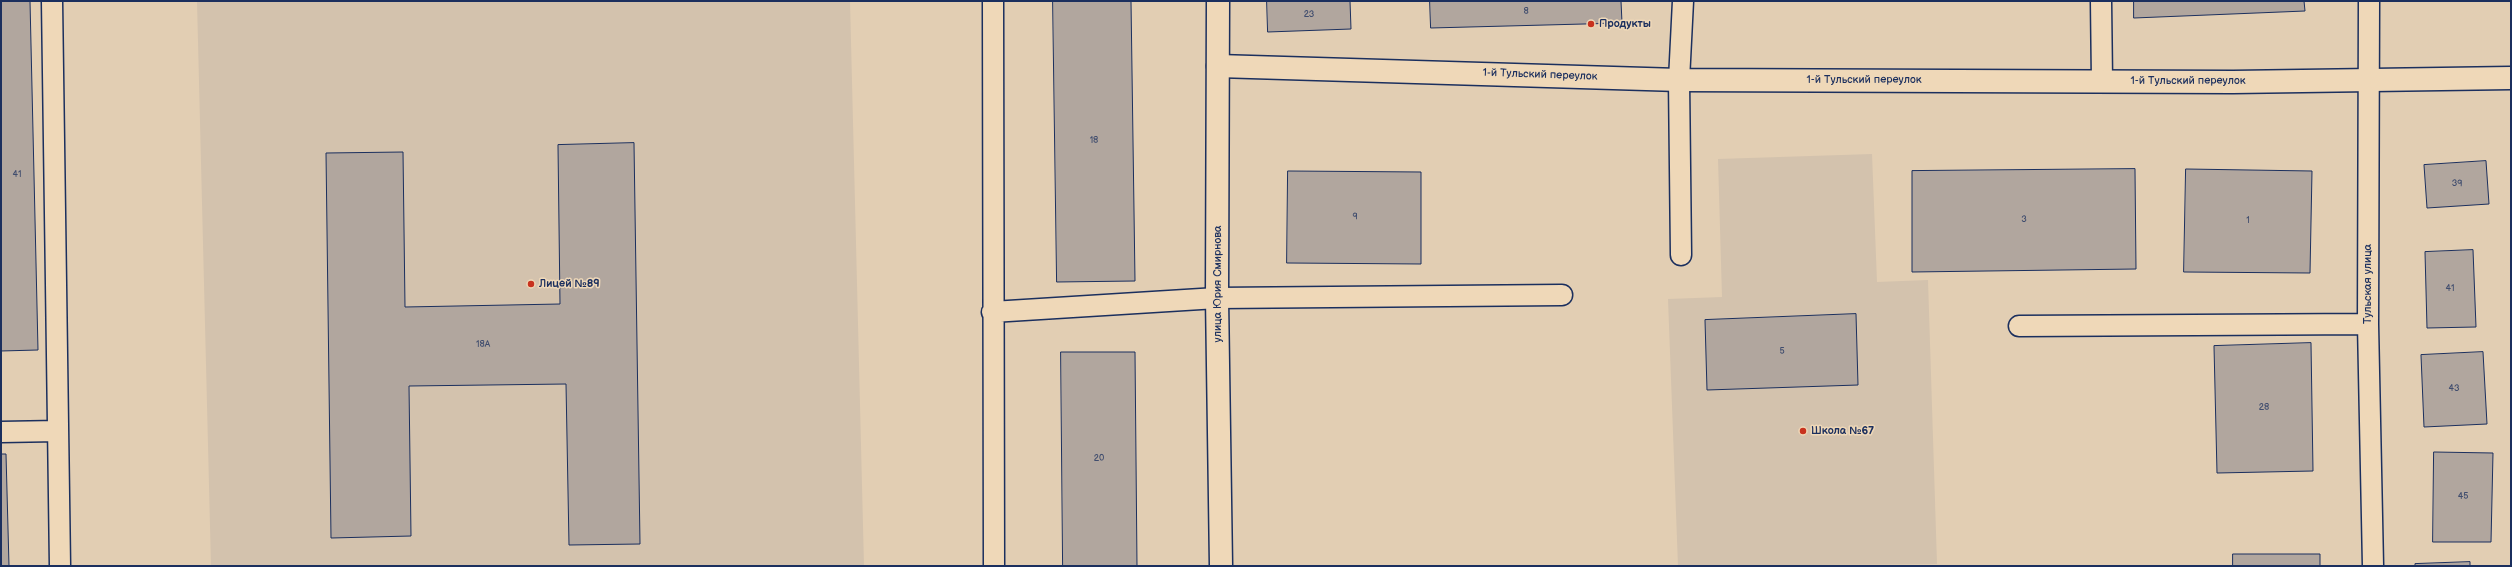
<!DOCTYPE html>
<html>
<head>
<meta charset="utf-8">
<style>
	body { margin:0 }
	#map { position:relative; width:2512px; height:567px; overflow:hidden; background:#e2ceb3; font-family:"Balsamiq Sans",sans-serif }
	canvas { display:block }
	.frame { position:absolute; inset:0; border:2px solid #1b2f5e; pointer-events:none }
</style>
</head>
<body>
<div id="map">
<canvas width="2512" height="567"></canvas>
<div class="frame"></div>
</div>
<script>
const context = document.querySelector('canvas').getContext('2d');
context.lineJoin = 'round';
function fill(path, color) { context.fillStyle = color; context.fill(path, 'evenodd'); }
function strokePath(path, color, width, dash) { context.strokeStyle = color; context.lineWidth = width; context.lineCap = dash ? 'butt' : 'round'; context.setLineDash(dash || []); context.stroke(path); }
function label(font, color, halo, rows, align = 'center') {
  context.font = font + ' "Balsamiq Sans",sans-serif'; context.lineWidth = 3; context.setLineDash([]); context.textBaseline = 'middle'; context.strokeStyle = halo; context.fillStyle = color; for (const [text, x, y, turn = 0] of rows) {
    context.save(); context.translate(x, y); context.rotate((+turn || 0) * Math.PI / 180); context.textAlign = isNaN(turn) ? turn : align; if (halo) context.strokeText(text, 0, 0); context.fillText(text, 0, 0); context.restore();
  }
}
fill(new Path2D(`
	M 197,1 L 850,1 L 864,566 L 211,566 Z
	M 1872,154 L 1877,282 L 1928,280 L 1937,564 L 1678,566 L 1668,299 L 1722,297 L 1718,159 Z`), '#d3c2ad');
const building = new Path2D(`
	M 1,1 L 30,1 L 38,350 L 1,351 Z
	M 1053,1 L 1131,1 L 1135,281 L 1057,282 Z
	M 1267,1 L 1350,1 L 1351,29 L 1268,32 Z
	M 1430,1 L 1621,1 L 1622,23 L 1431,28 Z
	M 2134,1 L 2304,1 L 2305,11 L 2134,18 Z
	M 634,143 L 640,544 L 569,545 L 566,384 L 409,386 L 411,536 L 331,538 L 326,153 L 403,152 L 405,307 L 560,304 L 558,145 Z
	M 2486,161 L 2489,204 L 2427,208 L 2424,165 Z
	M 2135,169 L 2136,269 L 1912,272 L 1912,171 Z
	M 2186,169 L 2312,171 L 2310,273 L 2184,272 Z
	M 1288,171 L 1421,172 L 1421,264 L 1287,263 Z
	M 2473,250 L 2476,327 L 2427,328 L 2425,252 Z
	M 1856,314 L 1858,385 L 1707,390 L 1705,320 Z
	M 2311,343 L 2313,471 L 2217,473 L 2214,346 Z
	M 1061,352 L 1135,352 L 1137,566 L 1063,566 Z
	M 2483,352 L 2487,424 L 2424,427 L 2421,355 Z
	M 2434,452 L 2493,453 L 2491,542 L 2433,542 Z
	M 1,454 L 6,454 L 9,566 L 1,566 Z
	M 2233,554 L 2320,554 L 2320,566 L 2233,566 Z
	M 2470,562 L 2470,566 L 2415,566 L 2415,564 Z`);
fill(building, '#b1a69e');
strokePath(building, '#1b2f5e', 1);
const lane = new Path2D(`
	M 52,1 L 60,566
	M 993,1 L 994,566
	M 2101,1 L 2102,81
	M 2369,1 L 2368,324 L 2373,566
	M 1681,255 L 1679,80 L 1683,1
	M 992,312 L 1217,298 L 1562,295
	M 2019,326 L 2368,324
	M 1,432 L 58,431`);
const street = new Path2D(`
	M 1218,66 L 1679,80 L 2233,82 L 2511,78`);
const secondary = new Path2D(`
	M 1218,1 L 1217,298 L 1221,566`);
strokePath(lane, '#1b2f5e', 23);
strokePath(street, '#1b2f5e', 25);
strokePath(secondary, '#1b2f5e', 25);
strokePath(lane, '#efd8b8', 20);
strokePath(street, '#efd8b8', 22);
strokePath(secondary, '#efd8b8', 22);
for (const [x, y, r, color] of [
	[1591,24,4,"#c8321e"],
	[531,284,4,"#c8321e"],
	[1803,431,4,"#c8321e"]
]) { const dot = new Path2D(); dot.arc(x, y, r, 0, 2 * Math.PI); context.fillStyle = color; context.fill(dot); strokePath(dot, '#efd8b8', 1.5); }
label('9px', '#404d6e', null, [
	["8",1526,12],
	["23",1309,15],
	["18",1094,141],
	["41",17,175],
	["39",2457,184],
	["9",1355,217],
	["3",2024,220],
	["1",2248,221],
	["41",2450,289],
	["18А",483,345],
	["5",1782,352],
	["43",2454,389],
	["28",2264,408],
	["20",1099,459],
	["45",2463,497]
]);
label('bold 11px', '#1b2f5e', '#efd8b8', [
	["Продукты",1599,24],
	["Лицей №89",539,284],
	["Школа №67",1811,431]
], 'left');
label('11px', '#1b2f5e', '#efd8b8', [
	["1-й Тульский переулок",1540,75,2],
	["1-й Тульский переулок",1864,80],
	["1-й Тульский переулок",2188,81],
	["улица Юрия Смирнова",1218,284,-90],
	["Тульская улица",2368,284,-90]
]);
</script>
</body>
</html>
